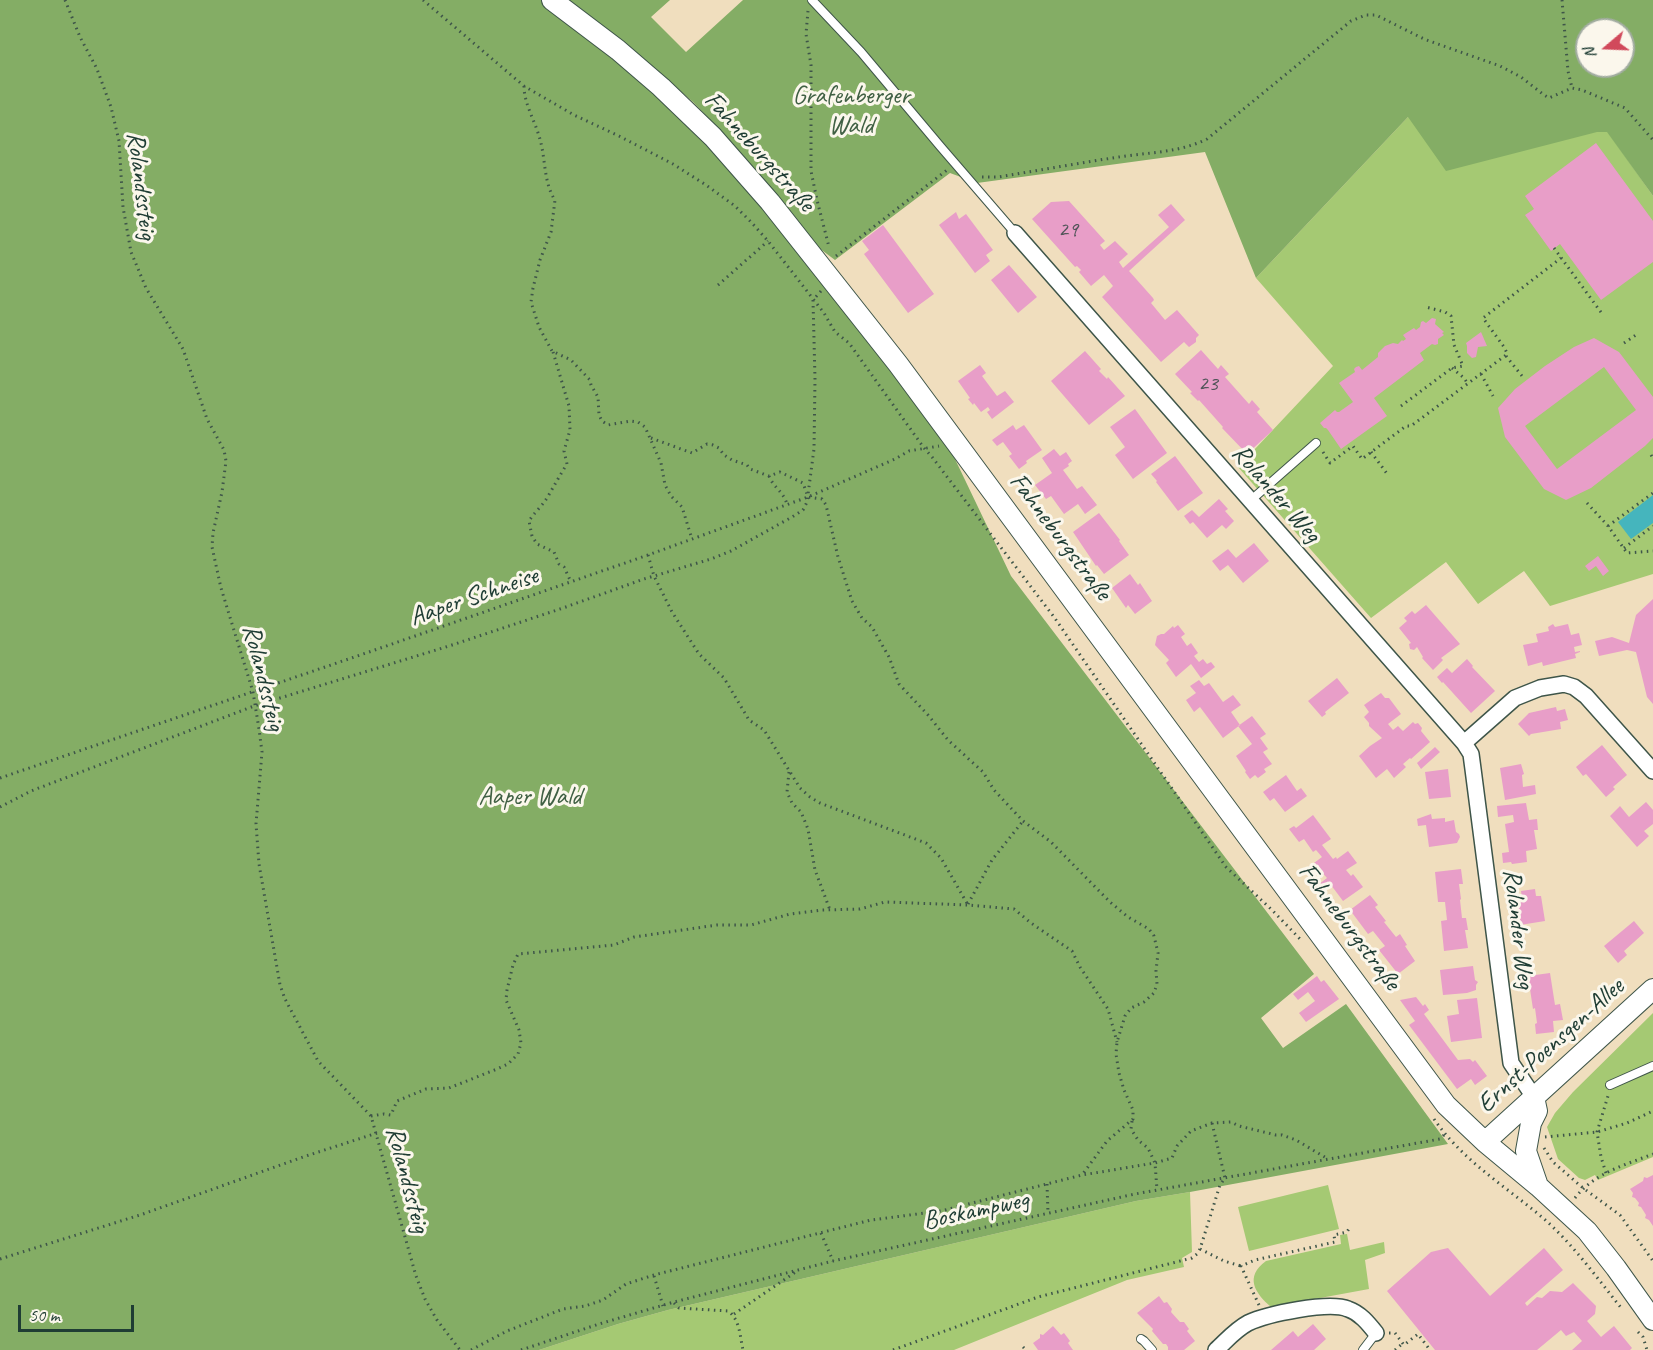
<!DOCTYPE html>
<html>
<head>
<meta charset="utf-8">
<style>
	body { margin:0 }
	#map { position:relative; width:1653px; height:1350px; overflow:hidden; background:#f0debe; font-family:Caveat,sans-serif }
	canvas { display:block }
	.north { position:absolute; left:1575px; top:18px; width:60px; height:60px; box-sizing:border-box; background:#fbf7ec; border:2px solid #a3ada2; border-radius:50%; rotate:251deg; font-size:16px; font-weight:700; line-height:24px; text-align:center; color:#1f3d34 }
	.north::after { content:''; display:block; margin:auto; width:21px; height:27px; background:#d1495b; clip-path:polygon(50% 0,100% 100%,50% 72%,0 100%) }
	.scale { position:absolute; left:18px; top:1305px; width:116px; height:27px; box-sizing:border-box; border:3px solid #1f3d34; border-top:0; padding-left:8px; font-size:18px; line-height:21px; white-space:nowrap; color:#1f3d34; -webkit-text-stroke:4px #fbf7ec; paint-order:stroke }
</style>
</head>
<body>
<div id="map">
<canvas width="1653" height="1350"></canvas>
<div class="north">N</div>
<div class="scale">50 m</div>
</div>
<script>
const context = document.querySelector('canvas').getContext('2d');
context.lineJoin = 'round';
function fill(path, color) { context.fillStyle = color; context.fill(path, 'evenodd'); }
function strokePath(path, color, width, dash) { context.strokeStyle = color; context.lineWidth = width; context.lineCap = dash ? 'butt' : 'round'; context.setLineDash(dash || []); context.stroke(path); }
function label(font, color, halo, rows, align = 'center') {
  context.font = font + ' Caveat,sans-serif'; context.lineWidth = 6; context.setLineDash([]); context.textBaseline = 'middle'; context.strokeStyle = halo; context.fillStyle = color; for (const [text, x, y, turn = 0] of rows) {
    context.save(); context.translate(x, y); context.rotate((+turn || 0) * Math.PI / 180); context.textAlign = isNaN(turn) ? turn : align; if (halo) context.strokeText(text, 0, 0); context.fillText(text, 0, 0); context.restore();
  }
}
fill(new Path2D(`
	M 1408,117 L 1597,132 L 1608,132 L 1653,196 L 1653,574 L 1550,606 L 1524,571 L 1478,604 L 1446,562 L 1371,618 L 1238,467 L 1333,366 L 1256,278 Z
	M 1653,1013 L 1653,1157 L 1598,1180 L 1595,1175 L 1585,1180 L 1579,1178 L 1558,1159 L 1547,1127 L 1555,1113 L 1573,1092 Z
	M 1328,1185 L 1339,1229 L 1249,1251 L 1238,1207 Z
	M 1190,1192 L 1192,1252 L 1182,1258 L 1184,1267 L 1127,1280 L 954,1350 L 539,1350 L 618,1324 L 668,1310 L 1136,1201 Z
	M 1347,1234 L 1350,1250 L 1384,1242 L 1385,1253 L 1365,1260 L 1369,1289 L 1271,1307 C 1255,1293 1244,1277 1266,1261 L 1341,1244 L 1340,1235 Z`), '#a5c973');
fill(new Path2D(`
	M 0,0 L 543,0 L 563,14 L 710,141 L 943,434 L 1011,576 L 1314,974 L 1261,1018 L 1283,1048 L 1346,1004 L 1448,1144 L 1190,1192 L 1136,1201 L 668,1310 L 618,1324 L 539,1350 L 0,1350 Z
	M 568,0 L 670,0 L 651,17 L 686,52 L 743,0 L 1653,0 L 1653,196 L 1607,132 L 1597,132 L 1446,171 L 1408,117 L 1256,278 L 1205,152 L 977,183 L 950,173 L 835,260 L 819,248 L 771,189 L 732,143 L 693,102 L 648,63 ZM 1587,30 L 1623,30 L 1623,66 L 1587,66 Z`), '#84ad65');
fill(new Path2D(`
	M 1653,495 L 1653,523 L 1631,539 L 1618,522 Z`), '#45b5bd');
fill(new Path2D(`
	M 1596,143 L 1653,221 L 1653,262 L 1601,300 L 1560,244 L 1551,251 L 1525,215 L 1534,209 L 1525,196 Z
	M 1069,201 L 1105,241 L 1100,245 L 1104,250 L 1115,241 L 1128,254 L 1119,262 L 1123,268 L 1169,227 L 1158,215 L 1171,204 L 1185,220 L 1129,271 L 1153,298 L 1154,300 L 1151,303 L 1165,320 L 1177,310 L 1199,335 L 1196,338 L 1196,342 L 1189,347 L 1184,342 L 1161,362 L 1102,297 L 1113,286 L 1104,275 L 1091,286 L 1079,272 L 1081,270 L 1077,266 L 1075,267 L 1032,219 L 1051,202 Z
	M 956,212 L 959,219 L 966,214 L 993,250 L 986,255 L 990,261 L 975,273 L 939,225 Z
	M 883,225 L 934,294 L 908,313 L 864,254 L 869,250 L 862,241 Z
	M 1009,265 L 1037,297 L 1018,313 L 991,280 Z
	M 1432,318 L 1436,319 L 1435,324 L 1444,332 L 1442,333 L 1444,335 L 1438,339 L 1438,344 L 1435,345 L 1432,344 L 1420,353 L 1424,360 L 1374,398 L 1387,416 L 1341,449 L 1328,430 L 1326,428 L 1324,428 L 1320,423 L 1335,410 L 1337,412 L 1339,412 L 1353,402 L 1339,383 L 1355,372 L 1354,369 L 1356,367 L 1359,366 L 1362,370 L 1378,357 L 1378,353 L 1385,346 L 1393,343 L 1398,344 L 1402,340 L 1403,341 L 1406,339 L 1403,335 L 1406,333 L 1414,328 L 1416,330 L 1420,327 L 1421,322 L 1423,321 L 1426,323 Z
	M 1481,332 L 1487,346 L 1478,347 L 1476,357 L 1472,358 L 1467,353 L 1467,346 L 1466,343 Z
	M 1594,338 L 1619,352 L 1653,397 L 1653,438 L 1645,446 L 1591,488 L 1566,500 L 1544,489 L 1505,437 L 1498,408 L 1515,389 L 1545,366 L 1574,347 ZM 1604,367 L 1636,410 L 1557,469 L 1525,426 Z
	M 1201,350 L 1218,369 L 1221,365 L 1229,374 L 1225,377 L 1249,404 L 1252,400 L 1260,409 L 1257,412 L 1273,430 L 1247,454 L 1222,428 L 1223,427 L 1199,400 L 1198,401 L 1190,393 L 1192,392 L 1175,374 Z
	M 1085,351 L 1101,369 L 1099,371 L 1107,379 L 1108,377 L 1125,396 L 1089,425 L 1051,381 Z
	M 980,365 L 986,373 L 982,376 L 997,396 L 1005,391 L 1014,402 L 992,419 L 987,412 L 990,410 L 988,407 L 981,412 L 974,403 L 973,405 L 968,399 L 970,398 L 958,381 Z
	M 1135,409 L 1167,453 L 1133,479 L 1115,455 L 1125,447 L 1110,427 Z
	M 1013,425 L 1016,430 L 1024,425 L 1042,450 L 1026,461 L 1027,463 L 1019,469 L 1009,456 L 1012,454 L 1003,442 L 997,446 L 992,440 Z
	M 1054,449 L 1060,456 L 1066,452 L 1072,461 L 1068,464 L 1069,466 L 1063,470 L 1077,489 L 1082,486 L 1097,505 L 1085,514 L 1078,504 L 1064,514 L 1051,496 L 1046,499 L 1035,485 L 1052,473 L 1042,458 Z
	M 1175,456 L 1203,493 L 1178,511 L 1156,482 L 1157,481 L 1151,474 Z
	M 1219,499 L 1228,509 L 1225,511 L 1234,521 L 1226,529 L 1222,525 L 1207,538 L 1193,522 L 1190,524 L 1184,516 L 1192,510 L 1199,517 Z
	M 1099,513 L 1120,540 L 1119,541 L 1129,555 L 1104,574 L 1097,565 L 1096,566 L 1073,532 Z
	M 1254,543 L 1269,561 L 1243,583 L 1228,565 L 1220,571 L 1212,561 L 1228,549 L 1236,558 Z
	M 1598,556 L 1609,571 L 1603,576 L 1596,566 L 1589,571 L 1585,566 Z
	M 1130,574 L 1138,585 L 1140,583 L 1152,601 L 1135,614 L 1128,605 L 1126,608 L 1112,588 Z
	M 1653,599 L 1653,704 L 1647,697 L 1636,652 L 1627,650 L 1599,656 L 1595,641 L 1612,637 L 1629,643 L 1636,615 Z
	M 1426,605 L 1460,644 L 1441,658 L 1443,660 L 1433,670 L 1422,658 L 1423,657 L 1417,647 L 1414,650 L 1410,649 L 1409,644 L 1411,643 L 1399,628 L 1407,621 L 1404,618 L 1412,611 L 1415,614 Z
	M 1553,624 L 1555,627 L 1568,624 L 1571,635 L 1579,633 L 1582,645 L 1574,647 L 1575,652 L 1580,651 L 1580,652 L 1575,654 L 1576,658 L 1543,666 L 1542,662 L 1528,666 L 1523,645 L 1538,642 L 1536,634 L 1549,631 L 1548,627 Z
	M 1178,625 L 1185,634 L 1181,637 L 1187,646 L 1191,643 L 1198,653 L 1194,656 L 1199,662 L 1203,659 L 1207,664 L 1211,662 L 1215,667 L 1201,678 L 1191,664 L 1176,677 L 1166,663 L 1169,660 L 1155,645 L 1157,636 L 1161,634 L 1164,634 L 1173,626 L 1174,628 Z
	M 1467,659 L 1473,666 L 1472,667 L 1495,691 L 1471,713 L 1443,682 L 1442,683 L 1437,677 L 1447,668 L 1452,673 Z
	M 1337,678 L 1349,693 L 1325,712 L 1326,714 L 1322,717 L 1308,701 Z
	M 1199,680 L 1204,686 L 1209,683 L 1223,702 L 1233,695 L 1241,705 L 1231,712 L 1240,725 L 1223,738 L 1200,707 L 1194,712 L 1186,700 L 1196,693 L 1190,686 Z
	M 1381,693 L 1385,698 L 1389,698 L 1401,714 L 1388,724 L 1393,730 L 1398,726 L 1403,731 L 1413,722 L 1415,724 L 1418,723 L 1422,728 L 1421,731 L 1430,742 L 1411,759 L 1410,758 L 1403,764 L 1406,767 L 1394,778 L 1387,769 L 1376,778 L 1359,756 L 1370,746 L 1382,738 L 1369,726 L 1369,723 L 1364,717 L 1369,712 L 1364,705 Z
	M 1556,707 L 1557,711 L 1565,709 L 1568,720 L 1560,722 L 1561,729 L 1531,734 L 1529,736 L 1518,724 L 1529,713 Z
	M 1252,716 L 1266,734 L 1260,738 L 1268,749 L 1263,752 L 1272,764 L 1264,769 L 1266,772 L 1258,778 L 1255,775 L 1250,779 L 1245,772 L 1246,771 L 1236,756 L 1252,744 L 1238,726 Z
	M 1602,745 L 1627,775 L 1613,787 L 1615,789 L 1606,797 L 1586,774 L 1583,776 L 1576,767 Z
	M 1435,747 L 1440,752 L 1421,769 L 1417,763 Z
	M 1521,764 L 1524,774 L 1522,775 L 1523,787 L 1535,785 L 1536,794 L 1505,800 L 1500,768 Z
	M 1448,769 L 1451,797 L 1429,799 L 1425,772 Z
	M 1286,775 L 1297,791 L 1301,788 L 1307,796 L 1285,812 L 1274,798 L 1270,801 L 1263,792 Z
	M 1646,802 L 1653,810 L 1653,824 L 1644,831 L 1649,836 L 1637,847 L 1610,816 L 1620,806 L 1629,817 Z
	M 1526,803 L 1529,820 L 1537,819 L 1538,830 L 1534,830 L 1537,849 L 1526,851 L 1527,862 L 1512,864 L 1511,862 L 1503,863 L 1502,853 L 1509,852 L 1505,824 L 1514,822 L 1513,815 L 1498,817 L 1497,806 Z
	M 1431,814 L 1432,819 L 1445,818 L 1445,822 L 1454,820 L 1456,832 L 1459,834 L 1460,837 L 1457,843 L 1429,847 L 1426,825 L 1418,826 L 1417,819 Z
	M 1313,815 L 1331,839 L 1322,845 L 1333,859 L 1336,857 L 1337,859 L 1348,851 L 1357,863 L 1346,870 L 1351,876 L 1353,874 L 1363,887 L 1343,901 L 1331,885 L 1323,891 L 1319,884 L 1327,878 L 1314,863 L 1322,857 L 1316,850 L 1313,852 L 1304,839 L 1299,842 L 1289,829 L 1294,826 L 1296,828 Z
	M 1461,869 L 1463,884 L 1459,884 L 1461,899 L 1460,900 L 1462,918 L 1466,918 L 1468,930 L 1465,930 L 1468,948 L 1444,951 L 1441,921 L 1447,920 L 1445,902 L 1438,902 L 1435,872 Z
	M 1535,889 L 1536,896 L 1541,896 L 1545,921 L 1520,925 L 1516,899 L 1522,898 L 1521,891 Z
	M 1370,895 L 1378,905 L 1375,907 L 1386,921 L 1384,922 L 1396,937 L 1400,934 L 1407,945 L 1405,946 L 1415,961 L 1398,974 L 1379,950 L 1385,946 L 1373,931 L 1368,934 L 1350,910 Z
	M 1634,921 L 1644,933 L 1624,951 L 1627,955 L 1618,963 L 1604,946 Z
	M 1473,966 L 1475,980 L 1478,982 L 1476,985 L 1476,990 L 1467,993 L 1443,995 L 1440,970 Z
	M 1550,973 L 1555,1005 L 1560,1004 L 1563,1020 L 1553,1021 L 1554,1032 L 1536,1034 L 1535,1024 L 1537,1023 L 1535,1008 L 1533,1009 L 1528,976 Z
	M 1317,976 L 1321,982 L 1324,980 L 1339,999 L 1306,1022 L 1299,1013 L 1315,1001 L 1308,992 L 1298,1000 L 1293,994 Z
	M 1416,997 L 1423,1006 L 1425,1004 L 1429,1010 L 1424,1014 L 1458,1060 L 1470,1059 L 1473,1062 L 1475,1060 L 1487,1076 L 1475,1085 L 1471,1079 L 1457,1089 L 1409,1025 L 1415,1021 L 1400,1000 Z
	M 1477,998 L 1482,1038 L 1451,1042 L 1447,1016 L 1459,1014 L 1457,1000 Z
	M 1653,1175 L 1653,1226 L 1649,1220 L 1645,1218 L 1646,1215 L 1641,1207 L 1638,1206 L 1639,1203 L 1635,1198 L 1632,1197 L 1633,1193 L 1630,1189 L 1643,1181 L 1644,1177 L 1647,1178 Z
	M 1448,1248 L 1490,1296 L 1544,1248 L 1563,1270 L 1525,1303 L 1527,1306 L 1537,1297 L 1542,1298 L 1550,1291 L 1562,1292 L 1573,1283 L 1596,1306 L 1595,1314 L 1587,1321 L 1601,1337 L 1614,1326 L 1632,1348 L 1630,1350 L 1572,1350 L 1582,1341 L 1574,1332 L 1566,1336 L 1561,1330 L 1537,1350 L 1435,1350 L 1387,1291 L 1431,1252 Z
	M 1159,1296 L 1164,1303 L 1167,1302 L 1172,1309 L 1171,1312 L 1180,1322 L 1184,1322 L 1189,1329 L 1187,1331 L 1195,1341 L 1184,1350 L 1168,1350 L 1168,1347 L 1166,1344 L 1163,1344 L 1152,1331 L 1153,1329 L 1137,1313 Z
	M 1313,1324 L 1326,1339 L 1314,1350 L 1271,1350 L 1293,1331 L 1298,1337 Z
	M 1053,1326 L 1061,1335 L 1064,1333 L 1070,1341 L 1068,1343 L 1073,1350 L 1038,1350 L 1033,1343 L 1040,1338 L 1040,1334 L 1043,1335 Z`), '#e89ec8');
const service = new Path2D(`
	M 812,0 L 861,52 L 940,146 L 1015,233
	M 1250,501 L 1316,443
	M 1610,1085 L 1653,1066
	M 1141,1339 L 1144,1341 L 1152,1350
	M 1363,1350 L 1376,1333`);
const minor = new Path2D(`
	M 1015,233 L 1464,743 L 1471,754 L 1473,769 L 1511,1063 L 1534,1097
	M 1464,743 L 1515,698 L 1540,688 L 1564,684 L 1574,687 L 1586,696 L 1653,771
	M 1216,1350 C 1226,1341 1235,1330 1248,1323 C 1267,1314 1329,1301 1348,1309 C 1360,1313 1368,1323 1376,1333`);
const tertiary = new Path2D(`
	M 552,0 L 618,50 L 661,87 L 713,137 L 770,202 L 898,364 L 1446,1105 L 1485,1142 L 1538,1186 L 1587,1231 L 1616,1268 L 1653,1320
	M 1534,1097 L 1537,1111 L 1531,1123 L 1526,1151 L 1537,1183
	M 1485,1142 L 1653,989`);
strokePath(service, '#3e5549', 10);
strokePath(minor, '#3e5549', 18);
strokePath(tertiary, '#3e5549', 22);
strokePath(new Path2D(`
	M 65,0 L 80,37 L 97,69 L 111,107 L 119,141 L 123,207 L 131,252 L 146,288 L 183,349 L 207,419 L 224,450 L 226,461 L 222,492 L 213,533 L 212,547 L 221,588 L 253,692 L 259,729 L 262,752 L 256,824 L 259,864 L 280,985 L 285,999 L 318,1061 L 371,1116 L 416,1276 L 425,1299 L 437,1320 L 460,1350
	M 423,0 L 524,86 L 574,115 L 619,136 L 673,164 L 706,185 L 735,206 L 751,222 L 768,241 L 824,313 L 835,332 L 849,343 L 924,448 L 932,457 L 1054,617 L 1226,867 L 1272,910 L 1301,940
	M 1562,0 L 1568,71 L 1572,88
	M 808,11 L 806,34 L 811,65 L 811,171 L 817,200 L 829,247
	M 524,86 C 524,103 534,119 539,136 C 546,157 543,182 555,200 L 551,232 L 540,260 L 533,288 L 531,302 L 539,327 L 552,351 L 571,360 L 590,380 L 591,385 L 598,397 L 599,415 L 602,421 L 608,425 L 631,421 L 638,422 L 645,427 L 661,463 L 665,485 L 671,496 L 682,507 L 692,539
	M 982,177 L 998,177 C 1041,170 1084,162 1126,156 C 1155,152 1180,152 1207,139 L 1351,21 L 1366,15 L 1376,15 L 1424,39 L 1500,66 L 1521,77 L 1544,95 L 1549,98 L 1572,88 L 1582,90 L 1625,108 L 1653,140
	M 1554,248 L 1603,315
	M 836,256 L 947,170
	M 718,285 L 768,241
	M 1624,343 L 1639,333
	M 553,352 L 569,406 L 570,430 L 564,451 L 567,464 C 560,475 554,486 547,498 C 542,506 534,513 529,521 L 532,536 L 537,544 L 554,552 L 559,564 L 564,567 L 571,582
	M 1506,356 L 1522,376
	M 1452,368 L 1464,378 L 1468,384
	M 1481,374 L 1493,396
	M 1401,406 L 1452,368 L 1463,366 L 1454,345 L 1451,316 L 1445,312 L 1426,307
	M 651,438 L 692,453 L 707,444 L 713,445 L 719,448 L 724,455 L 732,460 L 747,465 L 750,469 L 769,476 L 780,472 L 803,483 L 808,497 L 822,499 L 826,505 L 838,557 L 852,601 L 862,618 L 872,627 L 889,657 L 899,684 L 928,715 L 948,740 L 983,772 L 994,790 L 1023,821 L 1051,842 L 1110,902 L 1128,917 L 1149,929 L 1154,936 L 1158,953 L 1156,971 L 1157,984 L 1154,993 L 1144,1002 L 1131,1008 L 1125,1016 L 1117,1042 L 1116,1054 L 1119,1073 L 1124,1090 L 1133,1110 L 1133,1119 L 1107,1141 L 1082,1175
	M 1323,452 L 1330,463 L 1353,446 L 1362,459 L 1406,426 L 1411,426 L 1506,355 L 1507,353 L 1504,347 L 1483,318 L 1561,258
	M 1371,452 L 1388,475
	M 1651,455 L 1653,458
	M 769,476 C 773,487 783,491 787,504
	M 1587,503 L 1608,526 L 1627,553 L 1653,551
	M 1608,526 L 1653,493
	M 1624,548 L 1653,526
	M 648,555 L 654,576 L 672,612 L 699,654 L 724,678 L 749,720 L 764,730 L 800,788 L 810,797 L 820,803 L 926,843 L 941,858 L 968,905
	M 789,772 L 787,792 L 792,803 L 801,812 L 808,829 L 815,870 L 830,910
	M 0,778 L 369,652 L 648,555 L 808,497 L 895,459 L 909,451 L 939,446
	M 0,807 L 31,791 L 254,706 L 449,646 L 563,608 L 644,579 L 711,559 L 731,551 L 792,517 L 803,510 L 807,502 L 814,449 L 815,379 L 813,300 L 821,291
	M 968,904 L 992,860 L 1023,821
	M 371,1116 L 384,1114 L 391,1115 L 397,1101 L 426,1089 L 449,1088 L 497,1069 L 508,1064 L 518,1054 L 521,1043 L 519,1030 L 506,1000 L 507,990 L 513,965 L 518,954 L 614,945 L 634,937 L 717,925 L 751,925 L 790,914 L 822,910 L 860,909 L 885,902 L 968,905 L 1014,909 L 1031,923 L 1072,951 L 1080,967 L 1108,1009 L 1117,1042
	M 1434,1119 C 1462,1160 1505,1186 1543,1218 C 1573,1244 1597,1278 1622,1309
	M 1132,1121 L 1131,1129 L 1138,1140 L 1148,1148 L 1155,1163 L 1157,1190
	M 1545,1137 L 1597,1132 L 1627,1123 L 1653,1111
	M 1544,1148 L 1553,1162 L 1583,1188 L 1620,1215 L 1653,1261
	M 1606,1173 L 1601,1157 L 1597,1132 L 1608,1096
	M 1047,1184 L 1048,1213
	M 1575,1198 C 1594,1173 1625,1165 1653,1154
	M 821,1233 L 833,1261
	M 1200,1249 L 1224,1261 L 1241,1266
	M 0,1259 L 143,1214 L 303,1157 L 377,1133
	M 654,1276 L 663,1306
	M 674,1303 L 679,1308 L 728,1311 C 740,1319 740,1337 743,1350
	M 1259,1305 L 1241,1266 L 1255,1260 L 1335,1242 L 1334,1235 L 1347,1232 L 1350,1227
	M 734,1314 L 797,1271
	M 1638,1332 L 1643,1337 L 1647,1350
	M 1389,1333 L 1395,1333 L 1404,1345 L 1418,1334 L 1430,1350
	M 1023,1347 L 1026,1350
	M 471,1350 L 507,1331 L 563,1309 L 585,1306 L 603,1300 L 626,1284 L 654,1275 L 871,1220 L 941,1211 L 1082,1175 L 1155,1163 L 1172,1158 L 1177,1146 L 1191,1131 L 1212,1123 L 1231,1122 L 1239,1126 L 1276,1135 L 1282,1135 L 1296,1140 L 1328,1159
	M 521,1350 L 599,1324 L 674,1302 L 833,1261 L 1135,1194 L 1440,1139 L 1444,1135
	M 893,1350 L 1038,1297 L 1192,1258 L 1197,1254 L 1200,1249 L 1220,1185 L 1225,1178 L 1212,1123
	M 1395,1350 L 1403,1343`), '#3e5549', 3, [1.5, 4.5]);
strokePath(service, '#fff', 8);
strokePath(minor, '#fff', 15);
strokePath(tertiary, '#fff', 20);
label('22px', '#515559', null, [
	["29",1068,230],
	["23",1208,384]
]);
label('26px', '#406044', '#fbf7ec', [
	["Grafenberger",851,96],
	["Wald",851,126],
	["Aaper Wald",530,797]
]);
label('26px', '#1f3d34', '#fbf7ec', [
	["Fahneburgstraße",759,152,48],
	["Rolandssteig",141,186,83],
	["Rolander Weg",1276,494,49],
	["Fahneburgstraße",1060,537,53],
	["Aaper Schneise",474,597,-19],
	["Rolandssteig",263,678,76],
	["Fahneburgstraße",1349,927,53],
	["Rolander Weg",1518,929,83],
	["Ernst-Poensgen-Allee",1551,1046,-42],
	["Rolandssteig",407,1180,75],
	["Boskampweg",976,1211,-12]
]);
</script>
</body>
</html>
